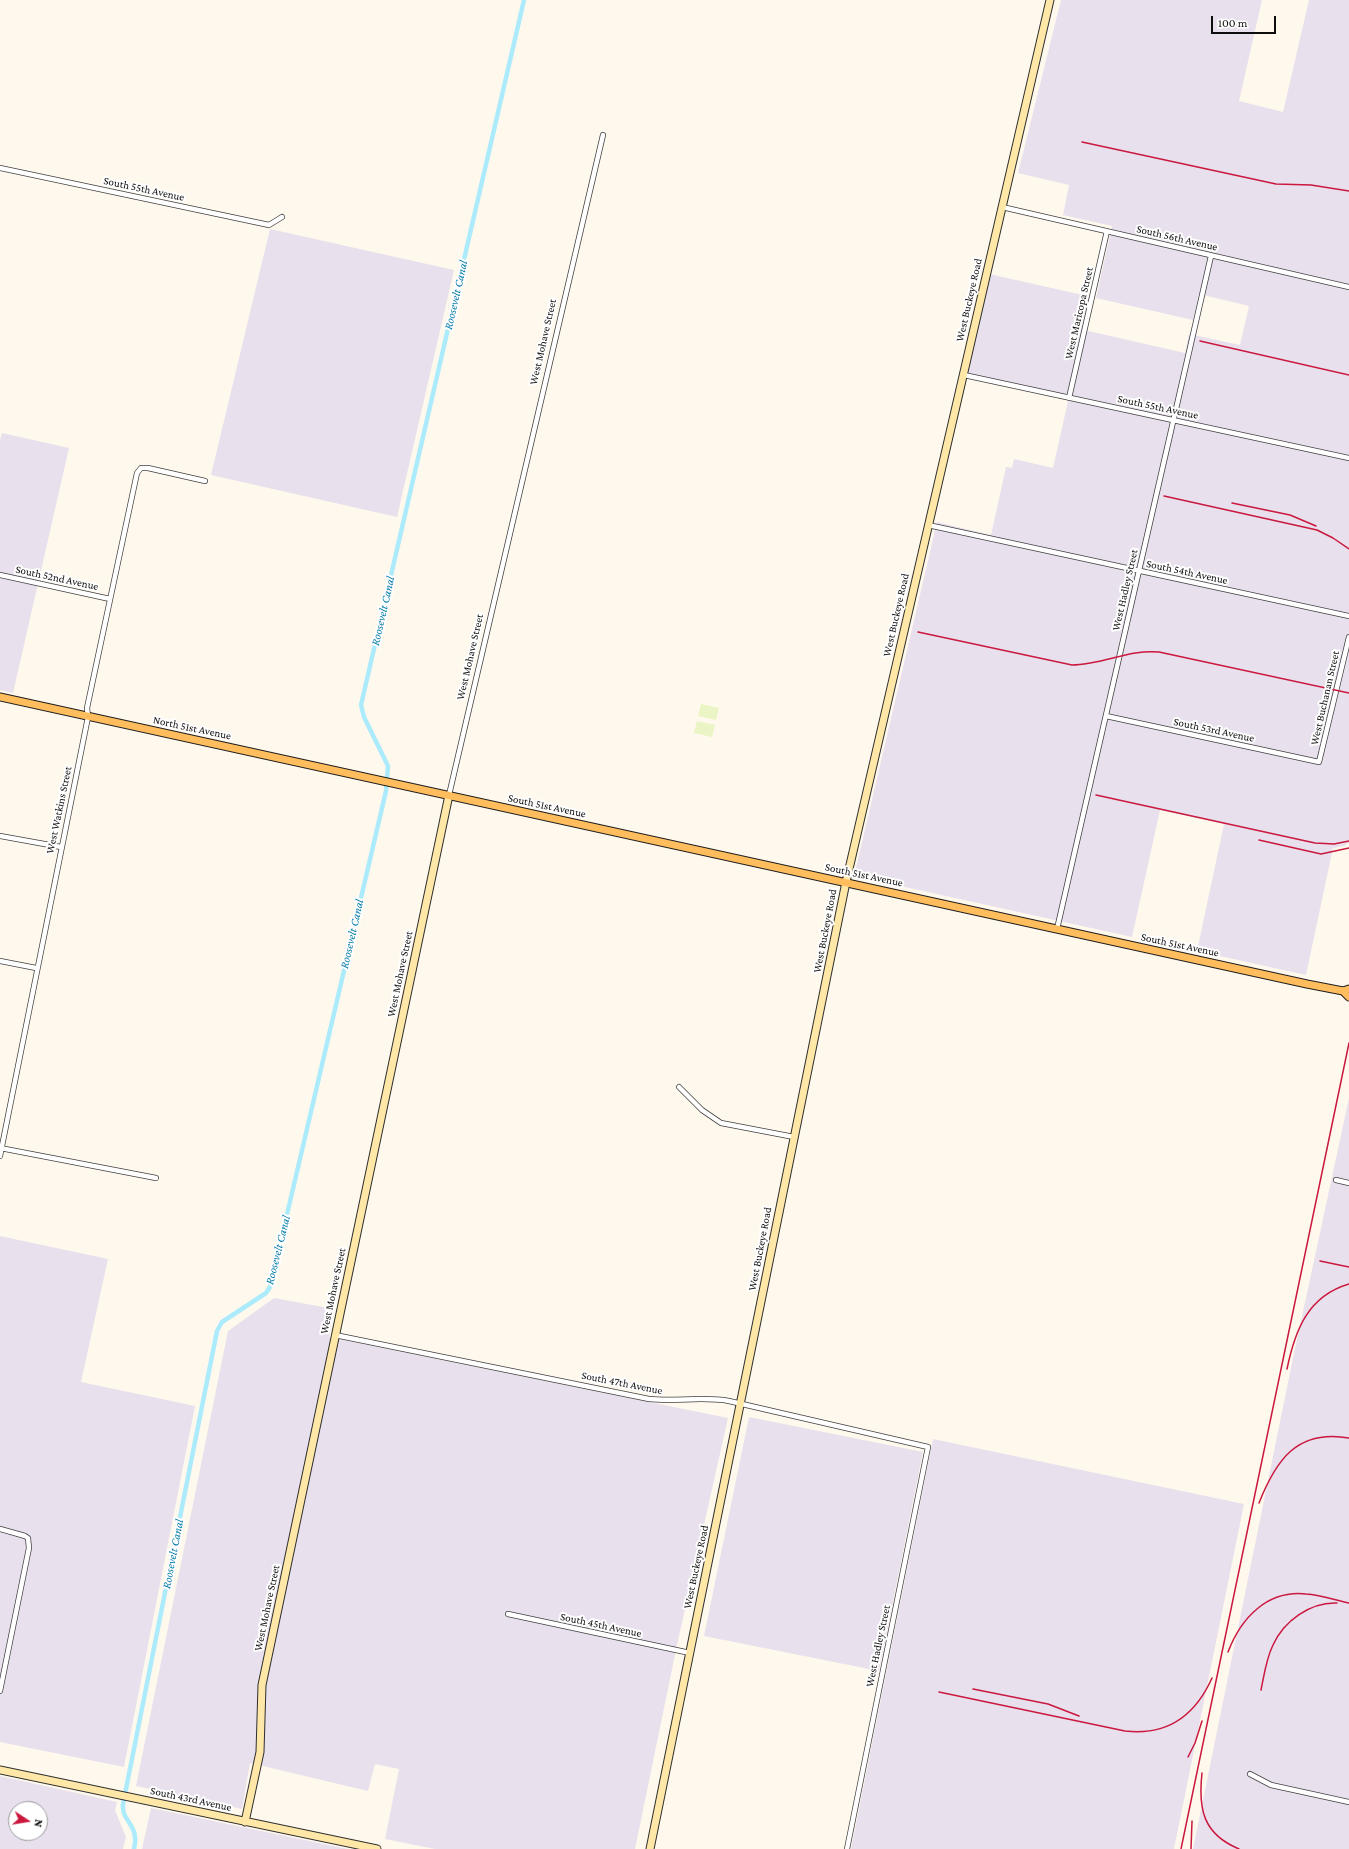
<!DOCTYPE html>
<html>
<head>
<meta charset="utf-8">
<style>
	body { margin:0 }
	#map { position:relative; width:1349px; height:1849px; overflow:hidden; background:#fff8ed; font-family:"Crimson Pro",serif }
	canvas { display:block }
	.north { position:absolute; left:8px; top:1801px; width:40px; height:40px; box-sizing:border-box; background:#fff; border:1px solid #9e9e9e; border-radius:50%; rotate:102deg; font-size:11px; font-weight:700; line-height:16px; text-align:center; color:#0d0d0d }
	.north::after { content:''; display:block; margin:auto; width:14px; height:18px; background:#ca183e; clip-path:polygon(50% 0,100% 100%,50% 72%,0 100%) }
	.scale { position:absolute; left:1211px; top:16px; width:65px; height:18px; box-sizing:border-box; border:2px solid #0d0d0d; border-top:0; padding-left:5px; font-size:12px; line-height:14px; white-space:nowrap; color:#0d0d0d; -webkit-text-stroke:3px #fff; paint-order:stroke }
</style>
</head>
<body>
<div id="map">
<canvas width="1349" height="1849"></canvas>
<div class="north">N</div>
<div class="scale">100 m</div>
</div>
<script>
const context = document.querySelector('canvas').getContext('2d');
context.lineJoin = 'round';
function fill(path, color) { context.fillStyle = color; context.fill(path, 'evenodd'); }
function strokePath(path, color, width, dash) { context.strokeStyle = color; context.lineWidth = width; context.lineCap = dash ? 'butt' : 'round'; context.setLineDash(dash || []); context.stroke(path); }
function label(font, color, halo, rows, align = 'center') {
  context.font = font + ' "Crimson Pro",serif'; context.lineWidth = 4; context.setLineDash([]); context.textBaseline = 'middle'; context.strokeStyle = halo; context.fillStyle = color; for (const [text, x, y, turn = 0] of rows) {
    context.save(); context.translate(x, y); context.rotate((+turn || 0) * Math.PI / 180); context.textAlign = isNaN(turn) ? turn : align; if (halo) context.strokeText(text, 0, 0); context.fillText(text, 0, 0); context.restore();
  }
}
fill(new Path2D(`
	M 1061,0 L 1262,0 L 1239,101 L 1283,112 L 1309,0 L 1349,0 L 1349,843 L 1344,846 L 1333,848 L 1306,975 L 1197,951 L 1224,824 L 1160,810 L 1132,937 L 864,878 L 855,872 L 937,522 L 991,535 L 1006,467 L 1012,468 L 1014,459 L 1053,468 L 1069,397 L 966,373 L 989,274 L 1092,297 L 1084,330 L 1185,353 L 1189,334 L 1240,345 L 1249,306 L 1199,294 L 1193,320 L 1096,298 L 1112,226 L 1063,215 L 1069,185 L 1018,173 Z
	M 270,229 L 454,270 L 397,517 L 211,475 Z
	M 2,433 L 69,448 L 13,693 L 0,690 L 0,440 Z
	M 1349,1098 L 1349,1849 L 1193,1849 L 1293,1358 Z
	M 0,1236 L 108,1259 L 81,1382 L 195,1406 L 124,1767 L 0,1742 Z
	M 274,1298 L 334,1309 L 329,1337 L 728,1418 L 677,1645 L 635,1849 L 435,1849 L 385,1839 L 399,1769 L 375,1764 L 368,1791 L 250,1763 L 242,1809 L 136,1786 L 228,1331 Z
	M 749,1417 L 923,1452 L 879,1671 L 704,1636 Z
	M 933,1439 L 1244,1504 L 1174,1849 L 851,1849 Z
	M 0,1776 L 117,1802 L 115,1810 L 126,1837 L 123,1849 L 0,1849 ZM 16,1809 L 40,1809 L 40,1833 L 16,1833 Z
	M 151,1808 L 348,1849 L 142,1849 Z`), '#e9e0ed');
fill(new Path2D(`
	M 701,704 L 719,708 L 716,720 L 698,716 Z
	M 697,721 L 715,725 L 712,737 L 694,733 Z`), '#ebf4c5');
strokePath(new Path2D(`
	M 134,1849 C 140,1824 121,1822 123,1804 L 217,1331 L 222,1322 L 266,1293 L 270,1287 L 386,791 L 388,766 L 364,717 L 361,705 L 524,0`), '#acebfc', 4.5);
const street = new Path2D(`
	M 0,168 L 269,225 L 282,217
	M 1002,207 L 1349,287
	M 964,375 L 1349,458
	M 1069,398 L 1107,231
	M 928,525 L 1349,616
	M 0,575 L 110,599
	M 1106,716 L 1319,762 L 1349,637
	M 449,795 L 603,135
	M 0,836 L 61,847
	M 1057,929 L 1211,256
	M 0,961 L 36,968
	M 679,1087 L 702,1110 L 721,1123 L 794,1137
	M 0,1148 L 156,1178
	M 0,1156 L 88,717 L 87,708 L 137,473 L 141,468 L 148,468 L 205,481
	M 1336,1180 L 1349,1183
	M 335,1335 L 649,1399 C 676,1402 702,1396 729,1401 L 928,1447 L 847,1849
	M 0,1529 L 25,1536 L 28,1538 L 29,1548 L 0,1691
	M 508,1614 L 690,1653
	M 1250,1774 L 1271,1785 L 1349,1802`);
const secondary = new Path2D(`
	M 0,1770 L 377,1849
	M 245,1822 L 260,1752 L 262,1685 L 449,795
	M 650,1849 L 846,882 L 1050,0`);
const primary = new Path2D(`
	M 0,697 L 1307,984 L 1343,991 L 1349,989
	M 1343,991 L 1349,997`);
strokePath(street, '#404040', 6);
strokePath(secondary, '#2f2f2f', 9);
strokePath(primary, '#1e1e1e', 9);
strokePath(street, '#fff', 4.5);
strokePath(secondary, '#ffe7a8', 7);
strokePath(primary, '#ffbd5d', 7);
strokePath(new Path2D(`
	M 1082,142 L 1276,184 L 1311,185 L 1349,191
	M 1200,341 L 1349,375
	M 1164,496 L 1317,530 L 1333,538 L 1349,549
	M 1232,503 L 1290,515 L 1316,526
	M 918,632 L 1072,665 C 1102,665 1129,649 1159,652 L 1349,693
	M 1096,795 L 1315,843 L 1334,844 L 1349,841
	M 1259,840 L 1321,854 L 1349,848
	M 1320,1261 L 1349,1267
	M 1287,1369 C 1295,1330 1308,1296 1349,1284
	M 1259,1503 C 1276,1460 1297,1429 1349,1438
	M 1228,1652 C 1241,1618 1267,1590 1306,1594 C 1321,1595 1335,1600 1349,1603
	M 973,1689 L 1048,1704 L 1079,1716
	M 1261,1690 C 1264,1676 1266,1659 1273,1645 C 1284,1621 1310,1602 1337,1603
	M 939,1692 L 1125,1731 C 1168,1736 1195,1716 1212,1678
	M 1188,1757 L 1195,1743 L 1202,1721
	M 1202,1773 C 1198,1809 1203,1834 1239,1849
	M 1181,1849 L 1349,1043
	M 1191,1849 L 1192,1821`), '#ca183e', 1.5);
label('11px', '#0d0d0d', '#fff', [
	["South 55th Avenue",144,189,12],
	["South 56th Avenue",1177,238,13],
	["West Buckeye Road",969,300,-77],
	["West Maricopa Street",1079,313,-77],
	["West Mohave Street",543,342,-77],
	["South 55th Avenue",1158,407,12],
	["South 54th Avenue",1187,572,12],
	["South 52nd Avenue",57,578,12],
	["West Hadley Street",1125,590,-77],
	["West Buckeye Road",896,615,-77],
	["West Mohave Street",470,657,-77],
	["West Buchanan Street",1325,698,-77],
	["North 51st Avenue",192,728,12],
	["South 53rd Avenue",1214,730,12],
	["South 51st Avenue",547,806,12],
	["West Watkins Street",59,810,-78],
	["South 51st Avenue",864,875,12],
	["West Buckeye Road",825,931,-79],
	["South 51st Avenue",1180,945,12],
	["West Mohave Street",400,974,-78],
	["West Buckeye Road",760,1249,-79],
	["West Mohave Street",333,1291,-78],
	["South 47th Avenue",622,1383,11],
	["West Buckeye Road",696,1567,-78],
	["West Mohave Street",267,1608,-78],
	["South 45th Avenue",601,1625,12],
	["West Hadley Street",878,1646,-78],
	["South 43rd Avenue",191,1799,12]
]);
label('italic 12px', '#0a7fab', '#fff', [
	["Roosevelt Canal",456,295,-77],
	["Roosevelt Canal",383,611,-77],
	["Roosevelt Canal",352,934,-77],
	["Roosevelt Canal",278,1250,-76],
	["Roosevelt Canal",173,1554,-79]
]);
</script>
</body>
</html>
